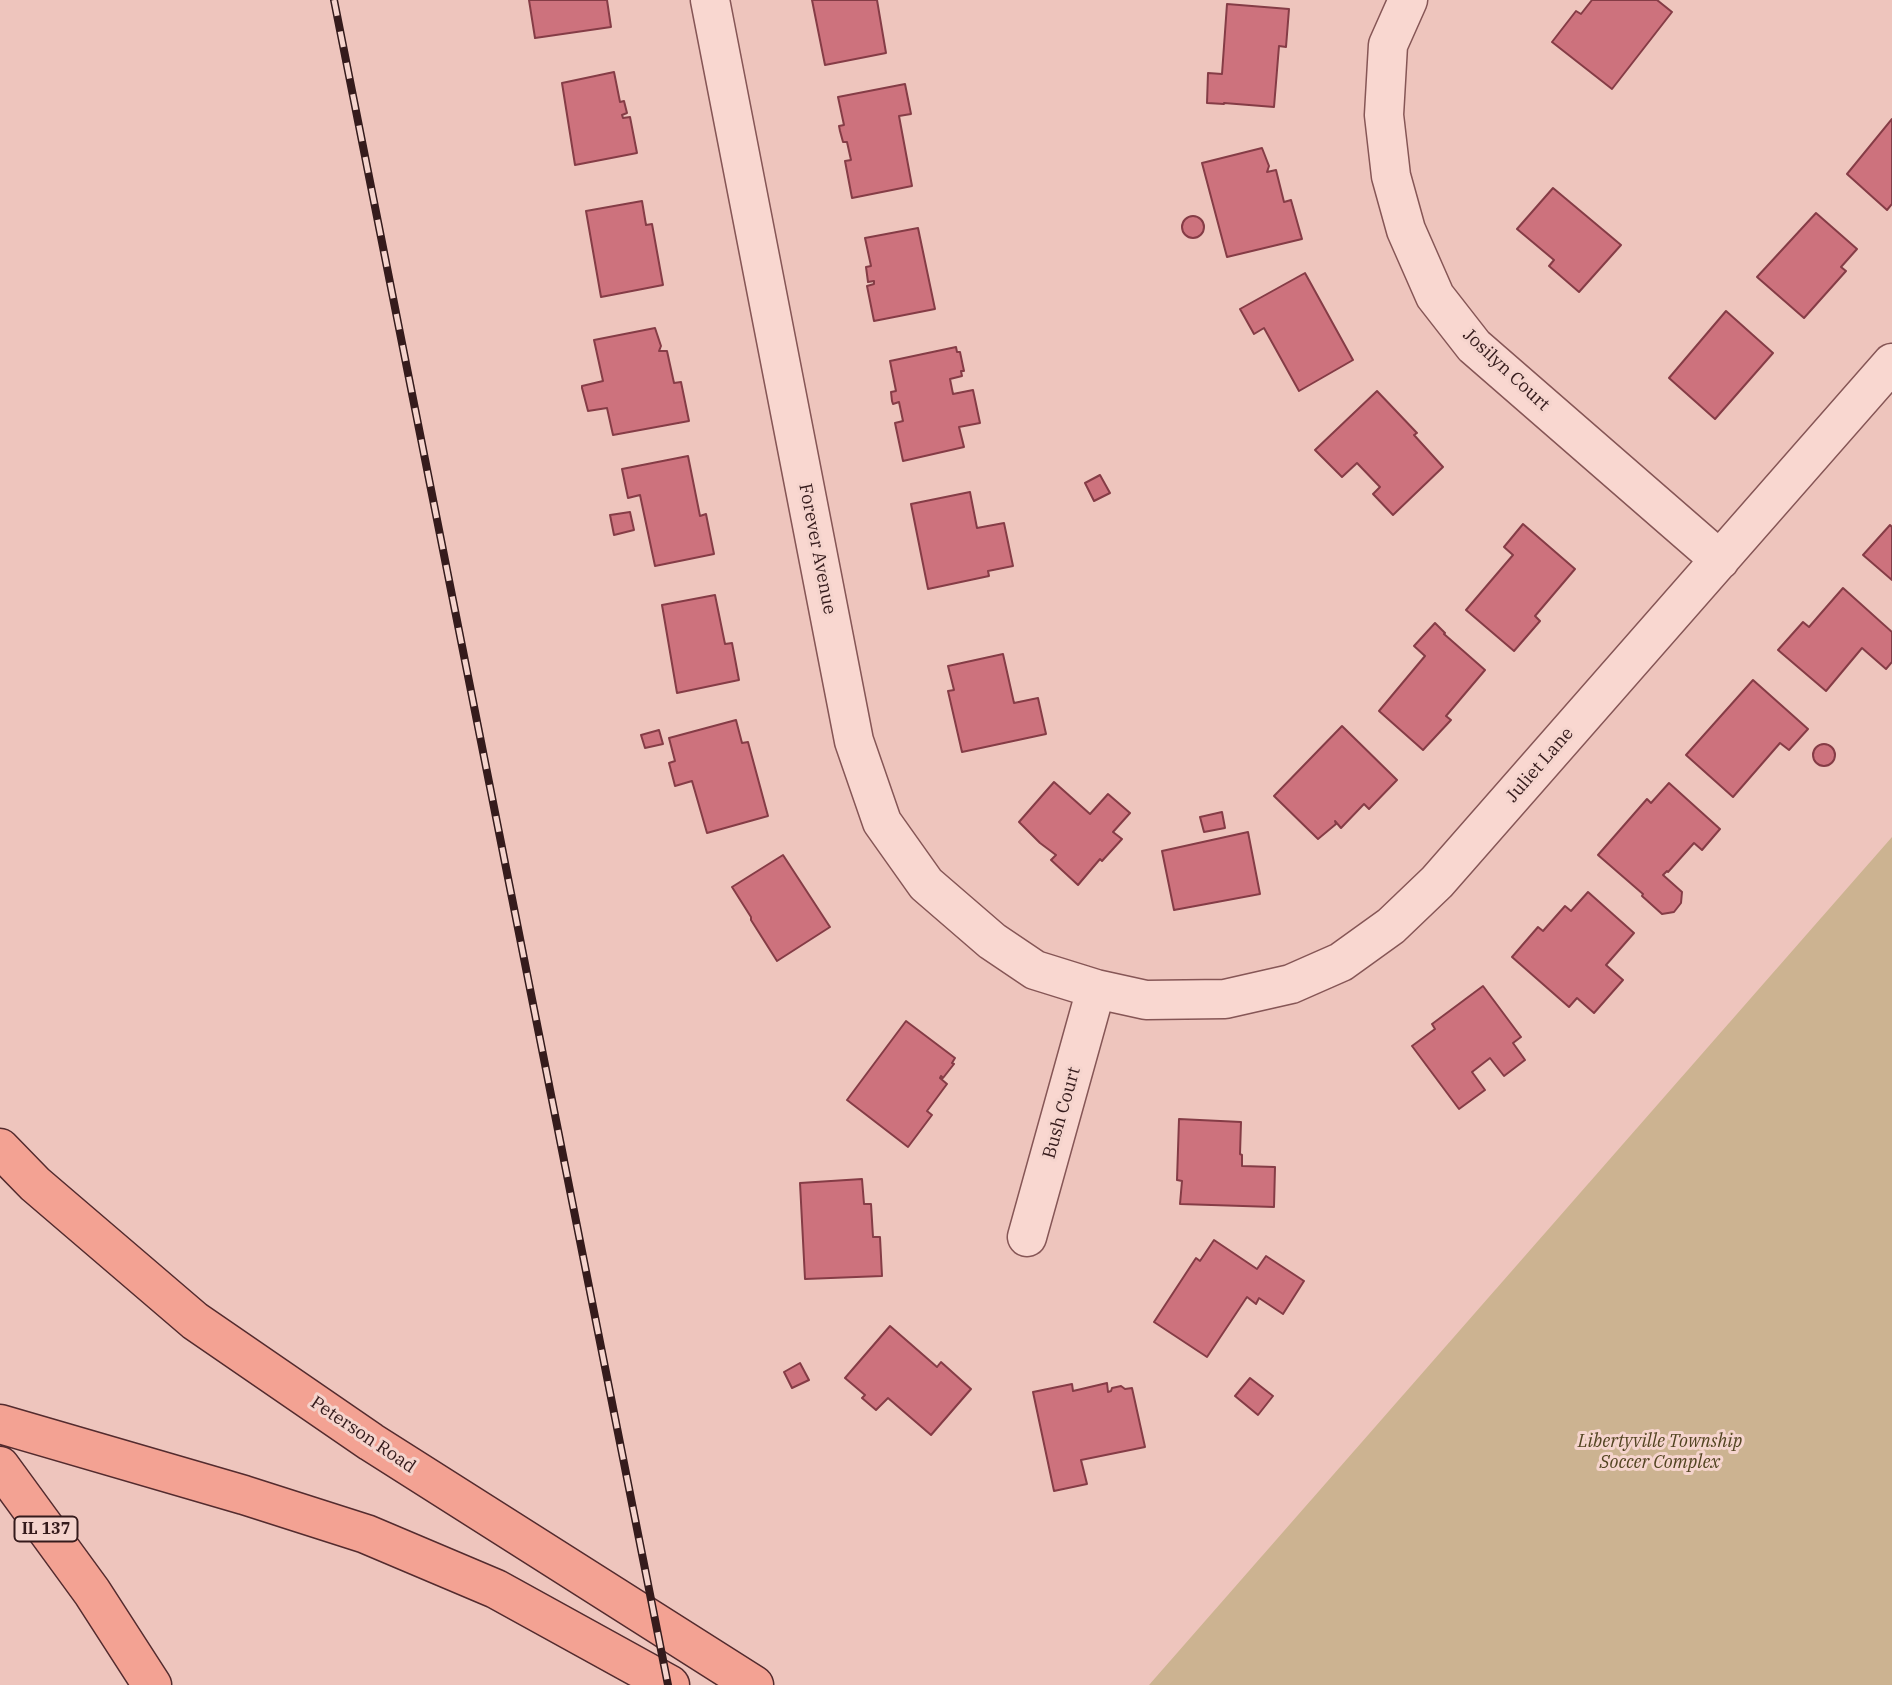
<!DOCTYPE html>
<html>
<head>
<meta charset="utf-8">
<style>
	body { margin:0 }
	canvas { display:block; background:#eec5bd }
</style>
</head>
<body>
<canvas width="1892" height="1685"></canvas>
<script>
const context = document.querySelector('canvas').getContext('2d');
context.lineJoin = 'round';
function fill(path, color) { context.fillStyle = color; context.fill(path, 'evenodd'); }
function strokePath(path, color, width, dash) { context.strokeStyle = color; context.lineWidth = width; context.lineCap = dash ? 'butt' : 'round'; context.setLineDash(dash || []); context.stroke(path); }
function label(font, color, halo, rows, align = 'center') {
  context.font = font + ' "IBM Plex Serif",serif'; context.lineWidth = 6; context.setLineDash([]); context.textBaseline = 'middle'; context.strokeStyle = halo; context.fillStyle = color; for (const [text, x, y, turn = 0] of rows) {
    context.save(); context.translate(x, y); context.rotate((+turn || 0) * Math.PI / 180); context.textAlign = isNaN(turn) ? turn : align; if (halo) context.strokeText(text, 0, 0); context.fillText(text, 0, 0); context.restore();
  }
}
fill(new Path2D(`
	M 1892,837 L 1892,1685 L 1149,1685 Z`), '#ccb391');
const building = new Path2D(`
	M 529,0 L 607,0 L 611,27 L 535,38 Z
	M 812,0 L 877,0 L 886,53 L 825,65 Z
	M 1592,0 L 1657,0 L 1672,12 L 1612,89 L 1552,42 L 1576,11 L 1581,14 Z
	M 1227,4 L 1289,9 L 1286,47 L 1279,46 L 1274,107 L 1224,103 L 1224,104 L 1207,103 L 1208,73 L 1222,74 Z
	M 614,72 L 620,102 L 624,101 L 627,113 L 622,115 L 623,118 L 630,117 L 637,153 L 575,165 L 562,83 Z
	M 905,84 L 911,114 L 899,116 L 912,186 L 852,198 L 845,161 L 851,160 L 847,142 L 843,142 L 840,131 L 839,126 L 844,125 L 838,97 Z
	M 1892,119 L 1892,204 L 1887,210 L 1847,174 Z
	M 1262,148 L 1269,166 L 1267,172 L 1276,170 L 1284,202 L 1291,200 L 1302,239 L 1227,257 L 1202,163 Z
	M 1553,188 L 1621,245 L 1579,292 L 1549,266 L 1554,260 L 1517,229 Z
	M 642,201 L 646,225 L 652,224 L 663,285 L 601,297 L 586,211 Z
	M 1816,213 L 1857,249 L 1841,267 L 1846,271 L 1804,318 L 1757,277 Z
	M1182 227a11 11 0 1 1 22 0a11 11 0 1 1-22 0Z
	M 918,228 L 935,309 L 874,321 L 867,286 L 874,284 L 874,281 L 868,282 L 866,267 L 871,266 L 865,238 Z
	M 1305,273 L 1353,360 L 1299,391 L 1264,328 L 1254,334 L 1240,309 Z
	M 1726,311 L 1773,353 L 1715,419 L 1669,378 Z
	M 655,328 L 661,346 L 659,351 L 667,351 L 674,383 L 681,382 L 689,421 L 613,435 L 607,408 L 588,411 L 582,388 L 582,386 L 603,381 L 594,340 Z
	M 956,347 L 957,352 L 960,352 L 964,371 L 961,371 L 962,376 L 950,379 L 953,394 L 973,390 L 980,423 L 959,427 L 964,447 L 903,461 L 895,423 L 903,421 L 899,402 L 893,404 L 892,401 L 891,392 L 896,391 L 890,361 Z
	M 1377,391 L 1417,433 L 1414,435 L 1443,467 L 1393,515 L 1373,494 L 1380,487 L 1357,463 L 1342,477 L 1315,450 Z
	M 688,456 L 700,516 L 706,514 L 714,554 L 655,566 L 640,495 L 628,498 L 622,469 Z
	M 1100,475 L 1110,493 L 1094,501 L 1085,483 Z
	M 970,492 L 977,528 L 1004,523 L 1013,566 L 988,571 L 989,576 L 928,589 L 911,504 Z
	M 630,512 L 634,530 L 614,535 L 610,515 Z
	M 1523,524 L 1575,569 L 1535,616 L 1540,621 L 1514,651 L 1466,610 L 1513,555 L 1504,547 Z
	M 1890,525 L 1892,527 L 1892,580 L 1863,555 Z
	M 1843,588 L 1892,632 L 1892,662 L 1886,669 L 1862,648 L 1826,691 L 1778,650 L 1803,622 L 1809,627 Z
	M 715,595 L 725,644 L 732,643 L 739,680 L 677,693 L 662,605 Z
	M 1435,623 L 1445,633 L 1444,634 L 1485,670 L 1446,716 L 1451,720 L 1423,750 L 1379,711 L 1425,656 L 1414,646 Z
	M 1003,654 L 1014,703 L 1038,698 L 1046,734 L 962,752 L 948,691 L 954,690 L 948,666 Z
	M 1753,680 L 1808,729 L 1789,750 L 1780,743 L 1733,797 L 1686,755 Z
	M 736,720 L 742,743 L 748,742 L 768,816 L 707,833 L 692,781 L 675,786 L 669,763 L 675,761 L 669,738 Z
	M 1342,726 L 1397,780 L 1369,809 L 1364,804 L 1341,828 L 1335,821 L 1336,824 L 1318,839 L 1274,796 Z
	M 659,730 L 663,744 L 645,748 L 641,735 Z
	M1813 755a11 11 0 1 1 22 0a11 11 0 1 1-22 0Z
	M 1054,782 L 1090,814 L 1108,794 L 1130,813 L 1113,832 L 1122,839 L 1102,861 L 1100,859 L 1078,885 L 1051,860 L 1056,855 L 1040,843 L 1019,822 Z
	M 1669,783 L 1720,829 L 1702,850 L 1694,843 L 1668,872 L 1667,871 L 1663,875 L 1682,892 L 1681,903 L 1674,912 L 1662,914 L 1642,896 L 1643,894 L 1598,855 L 1647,799 L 1651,803 Z
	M 1222,812 L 1225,828 L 1204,832 L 1200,817 Z
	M 1248,832 L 1260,894 L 1174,910 L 1162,851 Z
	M 783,855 L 830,927 L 777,961 L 751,920 L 751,917 L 732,887 Z
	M 1588,892 L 1634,933 L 1606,965 L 1623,980 L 1594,1013 L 1577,998 L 1569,1007 L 1512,957 L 1538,927 L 1543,931 L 1565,906 L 1571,911 Z
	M 1483,986 L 1521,1037 L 1513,1043 L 1525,1060 L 1504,1076 L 1490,1058 L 1472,1072 L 1485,1090 L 1459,1109 L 1412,1046 L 1435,1029 L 1432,1024 Z
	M 906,1021 L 955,1058 L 952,1063 L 954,1064 L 943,1078 L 941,1076 L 940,1078 L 947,1084 L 927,1111 L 932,1115 L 908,1147 L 847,1100 Z
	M 1179,1119 L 1241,1122 L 1240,1154 L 1242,1155 L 1242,1166 L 1275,1167 L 1274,1207 L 1180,1204 L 1182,1181 L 1177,1180 Z
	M 862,1179 L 864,1204 L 871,1204 L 873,1237 L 880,1237 L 882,1276 L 805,1279 L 800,1183 Z
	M 1214,1240 L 1257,1269 L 1266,1256 L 1304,1281 L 1283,1314 L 1259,1298 L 1256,1304 L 1247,1297 L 1207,1357 L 1154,1322 L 1196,1258 L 1200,1261 Z
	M 890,1326 L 937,1367 L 941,1362 L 971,1389 L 931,1435 L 888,1398 L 876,1410 L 862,1398 L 865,1395 L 845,1378 Z
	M 800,1363 L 809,1380 L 792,1388 L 784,1372 Z
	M 1250,1378 L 1273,1396 L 1258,1415 L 1235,1396 Z
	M 1107,1383 L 1108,1392 L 1111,1391 L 1112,1388 L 1121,1386 L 1125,1389 L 1132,1388 L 1145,1447 L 1081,1460 L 1087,1484 L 1054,1491 L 1033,1392 L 1072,1384 L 1073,1391 Z`);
fill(building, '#cd727d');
strokePath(building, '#853c46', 2);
const minor = new Path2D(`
	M 710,0 L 854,741 L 882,822 L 926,884 L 992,941 L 1035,970 L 1096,989 L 1146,1000 L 1225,999 L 1291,984 L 1341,962 L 1391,926 L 1437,882 L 1892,363
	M 1408,0 L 1388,45 L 1384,115 L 1391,176 L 1406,230 L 1435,296 L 1474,346 L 1720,560
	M 1027,1237 L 1096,989`);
const major = new Path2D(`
	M 0,1148 L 35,1184 L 195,1321 L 371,1442 L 754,1685
	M 0,1424 L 244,1495 L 366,1534 L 496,1589 L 670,1685
	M 0,1466 L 92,1592 L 152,1685`);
strokePath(minor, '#865656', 41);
strokePath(major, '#532b2e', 41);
strokePath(minor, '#f9d7d0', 38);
strokePath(major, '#f3a293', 38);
const rail = new Path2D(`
	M 334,0 L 668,1685`);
strokePath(rail, '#351b1c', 8);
strokePath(rail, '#f5d4cd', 5, [16]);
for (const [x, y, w] of [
	[46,1529,63]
]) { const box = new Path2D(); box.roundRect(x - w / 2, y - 12.5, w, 25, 5); context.fillStyle = '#f5d4cd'; context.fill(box); strokePath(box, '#351b1c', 2); }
label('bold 16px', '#351b1c', null, [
	["IL 137",46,1529]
]);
label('18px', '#351b1c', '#f5d4cd', [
	["Josilyn Court",1506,370,43],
	["Forever Avenue",817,549,79],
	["Juliet Lane",1540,765,-49],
	["Bush Court",1062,1113,-74],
	["Peterson Road",363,1435,34]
]);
label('italic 18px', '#524421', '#f5d4cd', [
	["Libertyville Township",1660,1442],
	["Soccer Complex",1660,1463]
]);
</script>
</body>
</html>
